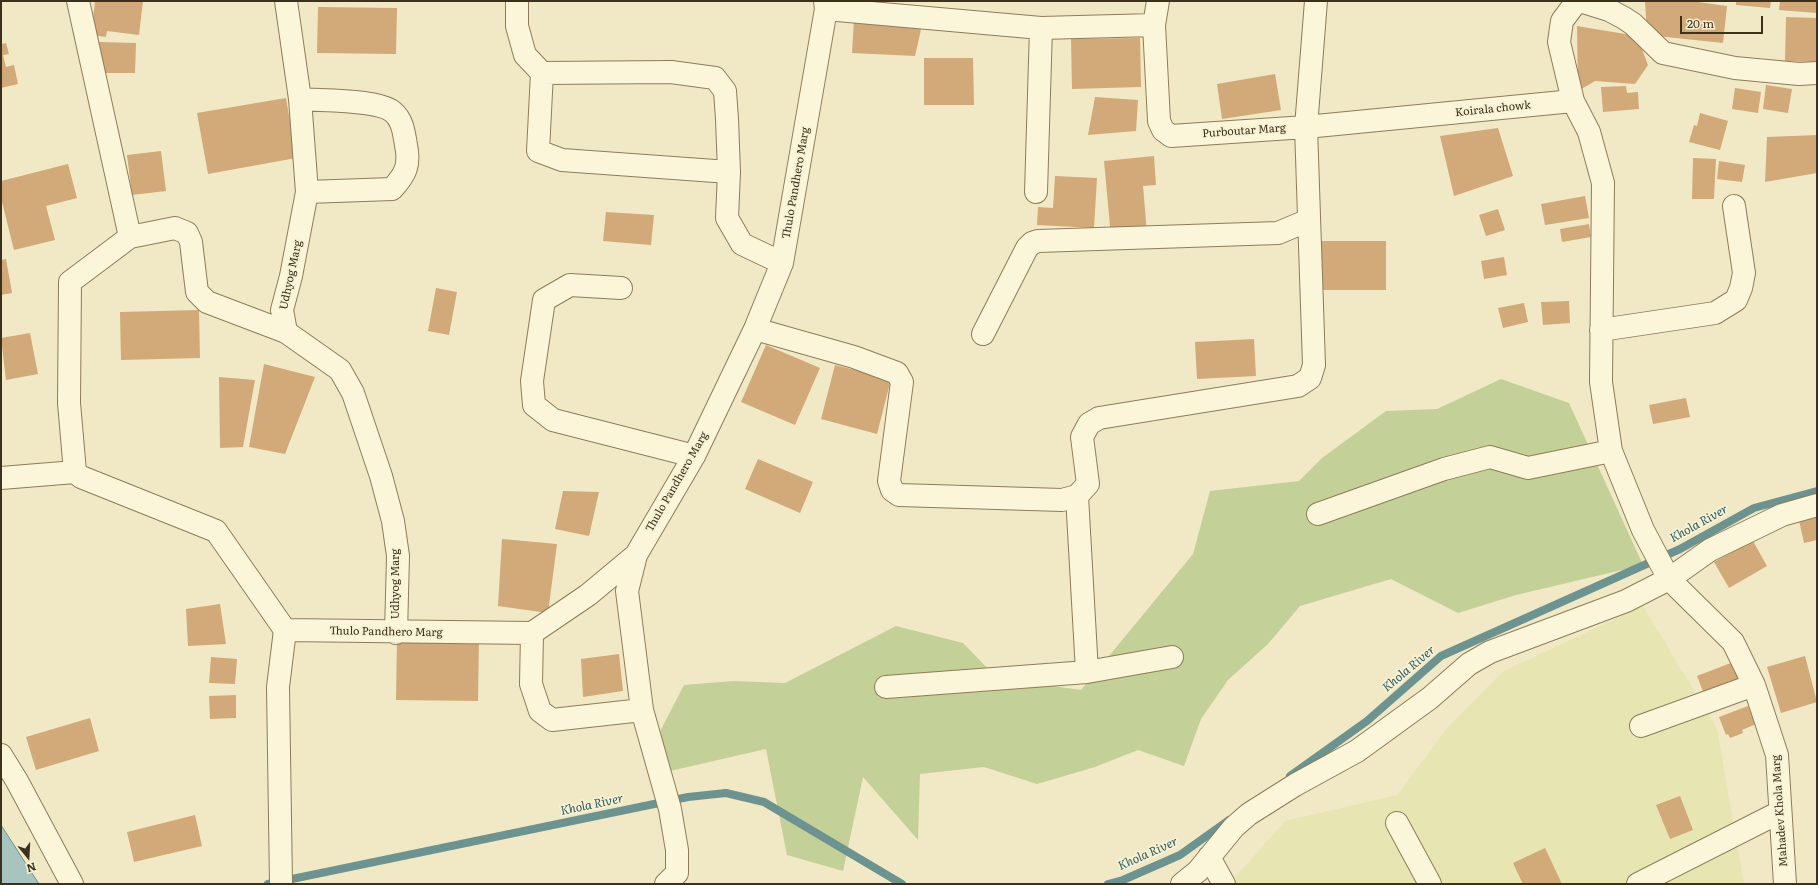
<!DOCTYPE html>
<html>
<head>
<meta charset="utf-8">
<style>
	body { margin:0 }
	#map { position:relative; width:1818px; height:885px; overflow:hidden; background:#f1e9c5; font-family:Literata,serif }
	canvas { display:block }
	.frame { position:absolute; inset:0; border:2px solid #3d311e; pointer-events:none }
	.north { position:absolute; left:8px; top:837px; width:40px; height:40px; -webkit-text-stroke:3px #f8f2d5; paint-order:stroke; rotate:162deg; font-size:11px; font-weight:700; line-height:16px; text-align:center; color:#3d311e }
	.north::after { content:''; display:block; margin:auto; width:14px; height:18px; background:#3d311e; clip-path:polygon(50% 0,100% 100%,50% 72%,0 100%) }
	.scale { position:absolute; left:1680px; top:16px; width:83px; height:18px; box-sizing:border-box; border:2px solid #3d311e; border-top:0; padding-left:5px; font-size:12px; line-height:14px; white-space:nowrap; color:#3d311e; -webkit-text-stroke:3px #f8f2d5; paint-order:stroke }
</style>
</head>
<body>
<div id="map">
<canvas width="1818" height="885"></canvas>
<div class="frame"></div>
<div class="north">N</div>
<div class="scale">20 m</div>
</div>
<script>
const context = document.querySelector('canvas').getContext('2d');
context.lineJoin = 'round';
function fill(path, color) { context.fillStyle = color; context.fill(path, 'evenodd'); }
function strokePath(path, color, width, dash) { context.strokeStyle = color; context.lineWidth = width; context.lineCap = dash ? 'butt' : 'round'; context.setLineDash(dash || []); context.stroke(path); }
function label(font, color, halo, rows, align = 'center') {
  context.font = font + ' Literata,serif'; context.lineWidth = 3.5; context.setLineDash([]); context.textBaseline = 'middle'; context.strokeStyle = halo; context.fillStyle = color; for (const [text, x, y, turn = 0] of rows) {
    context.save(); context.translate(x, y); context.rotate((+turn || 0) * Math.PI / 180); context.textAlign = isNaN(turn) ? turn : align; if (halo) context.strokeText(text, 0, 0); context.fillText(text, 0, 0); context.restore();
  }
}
fill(new Path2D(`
	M 1643,606 L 1717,729 L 1744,884 L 1229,884 L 1285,821 L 1397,795 L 1448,727 L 1502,672 Z`), '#e7e5b1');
fill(new Path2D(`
	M 1501,379 L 1569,403 L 1643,565 L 1516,595 L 1458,613 L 1391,579 L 1300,606 L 1268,644 L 1228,680 L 1201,719 L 1184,766 L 1138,750 L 1095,767 L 1037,784 L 984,767 L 920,774 L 918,840 L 863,777 L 843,871 L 787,855 L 766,749 L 670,771 L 654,743 L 684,685 L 733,681 L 785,683 L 896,626 L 963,643 L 997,678 L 1081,690 L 1193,554 L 1210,491 L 1299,481 L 1322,458 L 1386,411 L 1437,409 Z`), '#c3d097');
const water = new Path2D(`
	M 1,825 L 39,884 L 1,884 Z`);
fill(water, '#a7c4bf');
strokePath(water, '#6c938f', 1);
strokePath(new Path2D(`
	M 1290,776 L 1367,721 L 1441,656 L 1680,549 L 1754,508 L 1817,491
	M 268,884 L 688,797 L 726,793 L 764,802 L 902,884
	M 1108,884 L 1123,880 L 1180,855 L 1229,820`), '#6c938f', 8);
fill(new Path2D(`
	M 95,1 L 143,1 L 139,35 L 107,31 L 106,37 L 91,35 Z
	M 1645,1 L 1691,1 L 1727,6 L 1723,43 L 1647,35 Z
	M 1736,1 L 1771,1 L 1770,8 L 1736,5 Z
	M 1780,1 L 1817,1 L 1817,13 L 1779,10 Z
	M 318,7 L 397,8 L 396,54 L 317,53 Z
	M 1786,17 L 1817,18 L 1817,62 L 1785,61 Z
	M 854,19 L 922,25 L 915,56 L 852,53 Z
	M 1577,26 L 1637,36 L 1648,65 L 1635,84 L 1595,81 L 1578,91 Z
	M 1140,38 L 1141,87 L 1072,89 L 1071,39 Z
	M 99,42 L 136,43 L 135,73 L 99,73 Z
	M 6,43 L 9,54 L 3,55 L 6,67 L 14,65 L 18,84 L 1,88 L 1,44 Z
	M 924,58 L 973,58 L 974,105 L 924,105 Z
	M 1275,74 L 1281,110 L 1222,119 L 1217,84 Z
	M 1766,85 L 1792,89 L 1788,113 L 1763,109 Z
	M 1626,86 L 1627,93 L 1638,92 L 1639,109 L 1603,112 L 1601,87 Z
	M 1735,88 L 1761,92 L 1758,113 L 1732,109 Z
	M 1095,97 L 1138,100 L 1136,131 L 1088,135 Z
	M 286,98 L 296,158 L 208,174 L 197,113 Z
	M 1700,113 L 1728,121 L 1720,150 L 1689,142 L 1694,125 L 1697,126 Z
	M 1498,128 L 1513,176 L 1454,196 L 1440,136 Z
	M 1817,135 L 1817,173 L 1765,182 L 1767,137 Z
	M 161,151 L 166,191 L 132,195 L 127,155 Z
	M 1154,156 L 1156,185 L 1143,186 L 1147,233 L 1111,237 L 1104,161 Z
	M 1693,158 L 1716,159 L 1714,199 L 1692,199 Z
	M 1719,161 L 1745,165 L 1742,182 L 1717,179 Z
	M 68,164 L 77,198 L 46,206 L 55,240 L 14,250 L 1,198 L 1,181 Z
	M 1055,176 L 1097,178 L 1094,228 L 1037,225 L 1038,207 L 1053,208 Z
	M 1585,196 L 1589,218 L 1545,225 L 1541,204 Z
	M 1498,209 L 1505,230 L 1486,236 L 1479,215 Z
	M 606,212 L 654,215 L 651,245 L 603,241 Z
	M 1589,224 L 1591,237 L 1562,242 L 1560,229 Z
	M 1320,241 L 1386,241 L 1386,290 L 1320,290 Z
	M 1504,257 L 1507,275 L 1484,279 L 1481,261 Z
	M 6,259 L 12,293 L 1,295 L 1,260 Z
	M 436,288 L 457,292 L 449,335 L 428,331 Z
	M 1569,301 L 1570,323 L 1543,325 L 1541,302 Z
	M 1524,303 L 1528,322 L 1503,328 L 1498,308 Z
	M 199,310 L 200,358 L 121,360 L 120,312 Z
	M 30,333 L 38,374 L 6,380 L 1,338 Z
	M 1254,339 L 1256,376 L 1197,379 L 1195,342 Z
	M 766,345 L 820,368 L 795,425 L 741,402 Z
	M 264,364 L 315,377 L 285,454 L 249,447 Z
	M 835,365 L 891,379 L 877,434 L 821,419 Z
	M 219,377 L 255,380 L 243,447 L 220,448 Z
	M 1686,398 L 1690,417 L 1653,424 L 1649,405 Z
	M 758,459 L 813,482 L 800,513 L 745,489 Z
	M 563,491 L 599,492 L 589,536 L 555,529 Z
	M 1817,511 L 1817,540 L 1804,543 L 1798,516 Z
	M 502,539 L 557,544 L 548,613 L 498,606 Z
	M 1753,541 L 1767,566 L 1729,588 L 1714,562 Z
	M 220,604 L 226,644 L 188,646 L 186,609 Z
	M 397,637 L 479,638 L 478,701 L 396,700 Z
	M 619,654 L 623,691 L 583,697 L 581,659 Z
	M 1805,656 L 1817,702 L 1781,713 L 1767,667 Z
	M 211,657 L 237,659 L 235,684 L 209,683 Z
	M 1736,661 L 1745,684 L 1706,699 L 1697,676 Z
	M 236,695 L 236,718 L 210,719 L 209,696 Z
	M 1748,706 L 1756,724 L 1742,730 L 1743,733 L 1730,738 L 1728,734 L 1726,735 L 1719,717 Z
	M 90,718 L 99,751 L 36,770 L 26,737 Z
	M 1680,796 L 1693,830 L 1670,839 L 1656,805 Z
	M 195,815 L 202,846 L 134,862 L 127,832 Z
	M 1545,848 L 1562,884 L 1523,884 L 1513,863 Z`), '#d2a978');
const street = new Path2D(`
	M 286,1 L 300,99 L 307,192 L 291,276 L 282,310 L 286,332 L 340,370 L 353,393 L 381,476 L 393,521 L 398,556 L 396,633
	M 517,1 L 517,26 L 525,55 L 542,73 L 538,151 L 562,160 L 729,172
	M 1580,1 L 1609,10 L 1624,18 L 1633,24 L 1663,53 L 1735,68 L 1799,74 L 1817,73
	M 826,9 L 1041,28 L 1154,25 L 1158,1
	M 1154,25 L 1159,121 L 1163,130 L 1171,136 L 1306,127 L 1316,1
	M 542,73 L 671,72 L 715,78 L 725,91 L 727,119 L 729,172 L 727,218 L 742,244 L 782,263
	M 300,99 C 321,101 378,99 393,112 C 403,120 404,134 406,145 C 410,165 406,174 392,189 L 307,192
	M 1036,192 L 1041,28
	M 130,237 L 175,228 L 187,233 L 191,242 L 197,292 L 207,302 L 286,332
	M 621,288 L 570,285 L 544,300 L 532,381 L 534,405 L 553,420 L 694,456
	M 755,329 L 854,357 L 897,373 L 902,382 L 889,481 L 892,490 L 899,495 L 1062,500 L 1077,496 L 1088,484 L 1082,437 L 1089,424 L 1099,418 L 1298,386 L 1310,378 L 1314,365 L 1306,127 L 1573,101 L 1559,42 L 1562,21 L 1577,1
	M 1601,330 L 1715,313 L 1736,300 L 1741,288 L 1744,273 L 1734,206
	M 983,334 L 1027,248 L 1032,243 L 1038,241 L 1278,233 L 1309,220
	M 75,472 L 81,477 L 216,531 L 285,630
	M 1,478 L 75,472 L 69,403 L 70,282 L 130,237 L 78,1
	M 1077,496 L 1087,672
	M 1318,514 L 1444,469 L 1490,457 L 1528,468 L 1611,451
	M 636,555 L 627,591 L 642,710 L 670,809 L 677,850 L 677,873 L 666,884
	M 285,630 L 532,633 L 588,595 L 636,555 L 694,456 L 755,329 L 782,263 L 826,9 L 825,1
	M 532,633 L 531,684 L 540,711 L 552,720 L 642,710
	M 886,687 L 1087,672 L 1172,657
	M 1641,726 L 1754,685
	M 1,755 L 17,781 L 72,884
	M 1397,823 L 1430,884
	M 1209,857 L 1224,884
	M 281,884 L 278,687 L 285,630
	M 1182,884 L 1198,871 L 1234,827 L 1249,814 L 1295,785 L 1357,751 L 1430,698 L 1469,664 L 1490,652 L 1626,601 L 1669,579 L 1643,530 L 1611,451 L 1601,382 L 1603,183 L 1589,132 L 1573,101
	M 1638,884 L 1780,812
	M 1785,884 L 1777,755 L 1754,685 L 1733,642 L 1669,579 L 1710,550 L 1782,515 L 1817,505`);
strokePath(street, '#8e7c59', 24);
strokePath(street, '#fbf5d9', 22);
label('11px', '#3d311e', '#f8f2d5', [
	["Koirala chowk",1493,109,-6],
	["Purboutar Marg",1244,131,-4],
	["Thulo Pandhero Marg",796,183,-80],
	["Udhyog Marg",291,275,-78],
	["Thulo Pandhero Marg",677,482,-60],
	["Udhyog Marg",396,584,-90],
	["Thulo Pandhero Marg",386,632,1],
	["Mahadev Khola Marg",1780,811,-94]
]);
label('italic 12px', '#2c5a5d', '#f8f2d5', [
	["Khola River",1699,524,-29],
	["Khola River",1409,669,-40],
	["Khola River",592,805,-12],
	["Khola River",1148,854,-24]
]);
</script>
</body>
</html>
